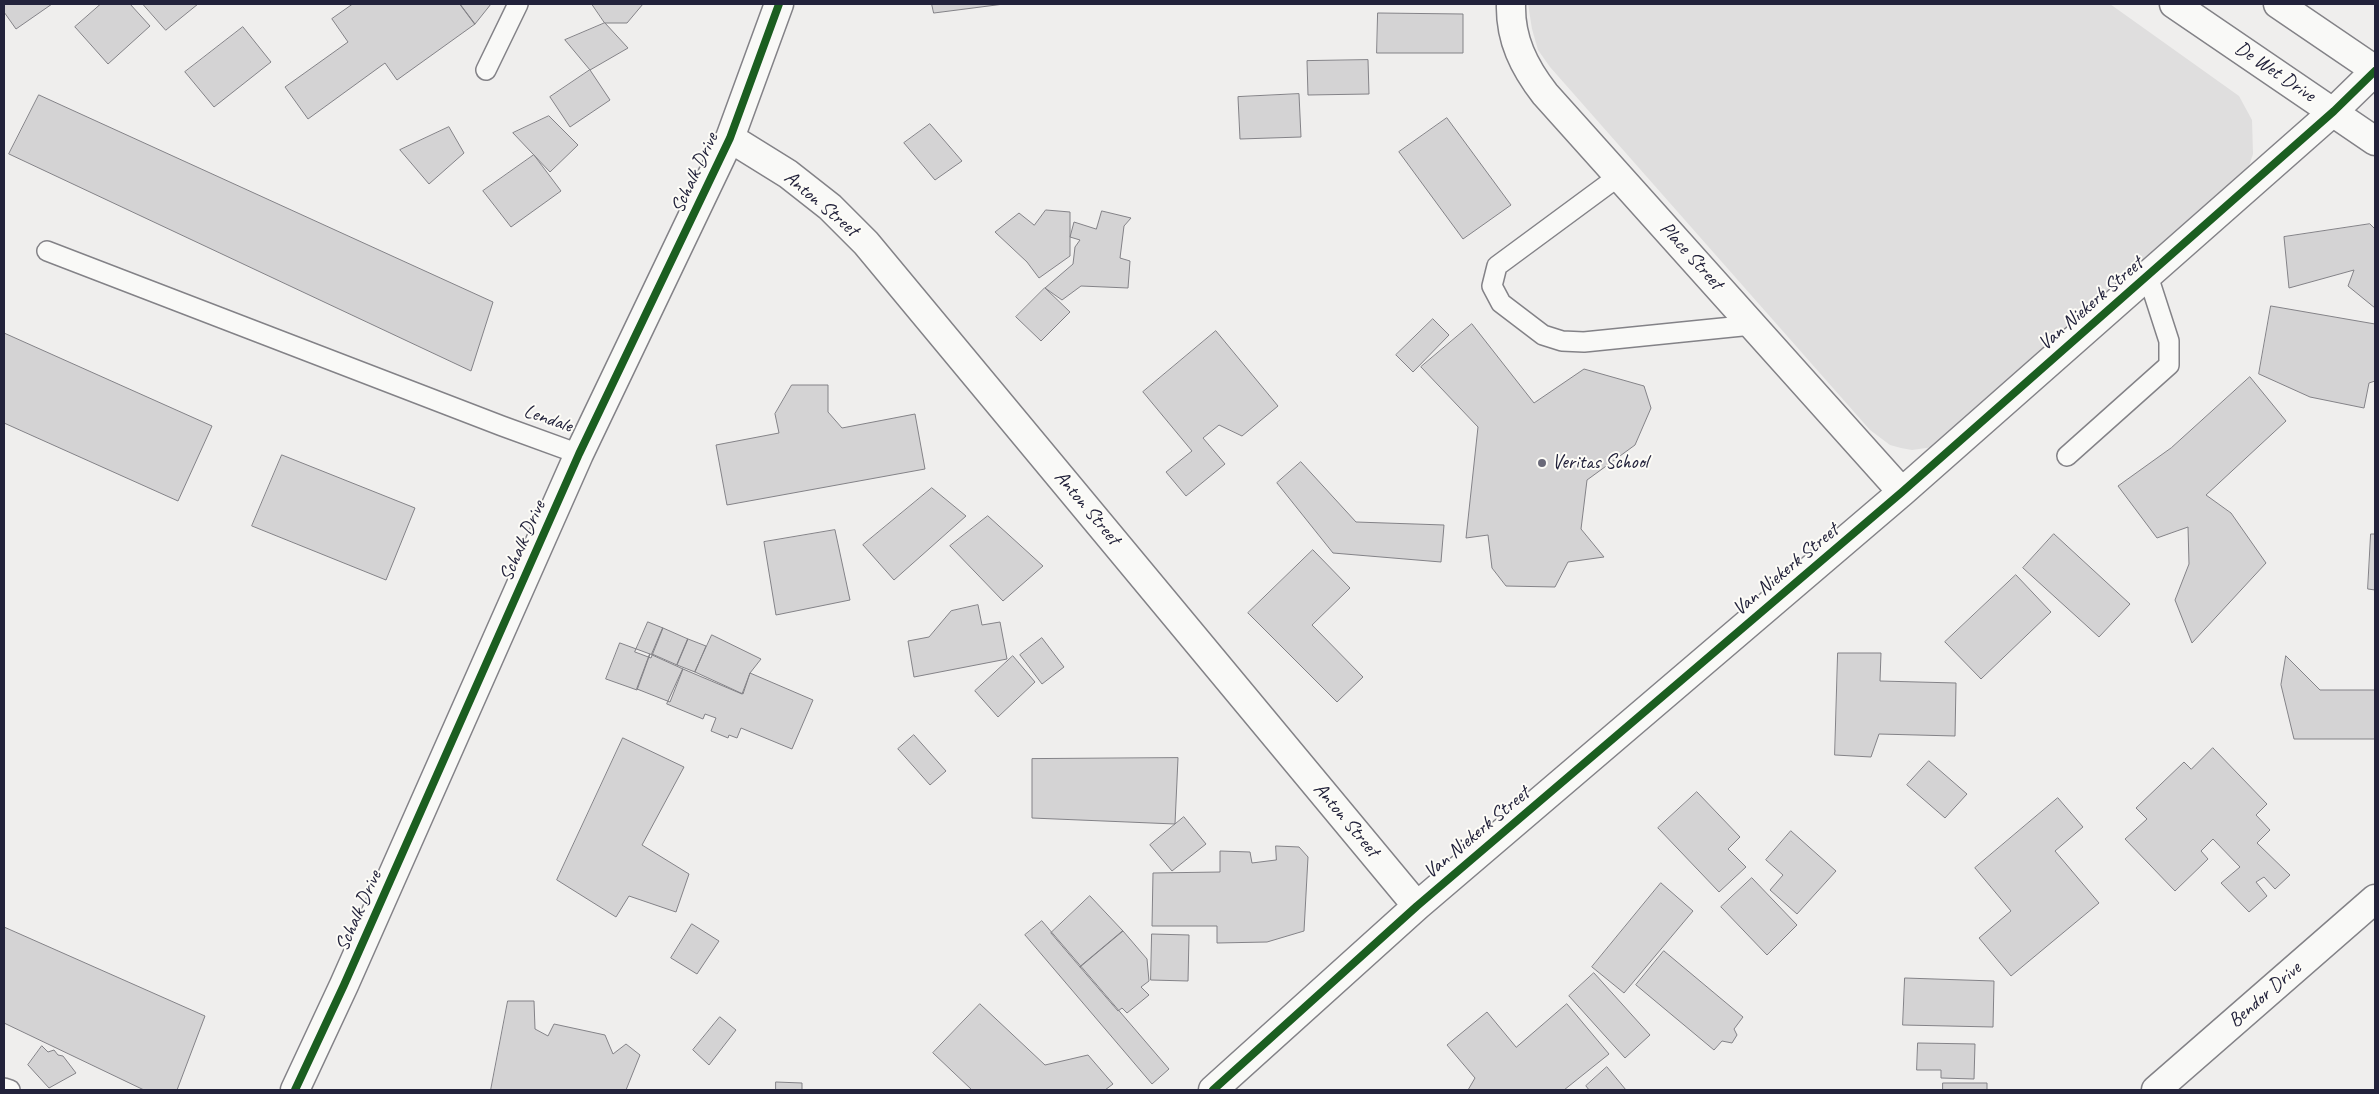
<!DOCTYPE html>
<html>
<head>
<meta charset="utf-8">
<style>
	body { margin:0 }
	#map { position:relative; width:2379px; height:1094px; overflow:hidden; background:#efeeed; font-family:Caveat,sans-serif }
	canvas { display:block }
	.frame { position:absolute; inset:0; border:5px solid #22223b; pointer-events:none }
</style>
</head>
<body>
<div id="map">
<canvas width="2379" height="1094"></canvas>
<div class="frame"></div>
</div>
<script>
const context = document.querySelector('canvas').getContext('2d');
context.lineJoin = 'round';
function fill(path, color) { context.fillStyle = color; context.fill(path, 'evenodd'); }
function strokePath(path, color, width, dash) { context.strokeStyle = color; context.lineWidth = width; context.lineCap = dash ? 'butt' : 'round'; context.setLineDash(dash || []); context.stroke(path); }
function label(font, color, halo, rows, align = 'center') {
  context.font = font + ' Caveat,sans-serif'; context.lineWidth = 4; context.setLineDash([]); context.textBaseline = 'middle'; context.strokeStyle = halo; context.fillStyle = color; for (const [text, x, y, turn = 0] of rows) {
    context.save(); context.translate(x, y); context.rotate((+turn || 0) * Math.PI / 180); context.textAlign = isNaN(turn) ? turn : align; if (halo) context.strokeText(text, 0, 0); context.fillText(text, 0, 0); context.restore();
  }
}
fill(new Path2D(`
	M 1528,4 L 2110,4 L 2239,96 L 2252,120 L 2253,154 L 2246,175 L 1933,447 L 1912,450 L 1901,448 L 1890,445 L 1870,430 L 1550,67 L 1538,50 L 1532,29 Z`), '#dfdede');
const building = new Path2D(`
	M 4,4 L 52,4 L 16,29 L 4,12 Z
	M 101,4 L 130,4 L 150,26 L 108,64 L 75,27 Z
	M 143,4 L 198,4 L 166,30 Z
	M 353,4 L 460,4 L 475,24 L 397,80 L 385,63 L 308,119 L 285,87 L 348,42 L 332,19 Z
	M 460,4 L 491,4 L 475,24 Z
	M 592,4 L 643,4 L 627,23 L 605,23 Z
	M 932,4 L 1004,4 L 934,13 Z
	M 1378,13 L 1463,14 L 1463,53 L 1377,53 Z
	M 605,23 L 628,48 L 590,70 L 565,40 Z
	M 243,27 L 271,62 L 214,107 L 185,72 Z
	M 1368,60 L 1369,94 L 1308,95 L 1307,61 Z
	M 590,70 L 610,100 L 570,127 L 550,97 Z
	M 1299,94 L 1301,137 L 1240,139 L 1238,97 Z
	M 39,95 L 493,302 L 471,371 L 9,154 Z
	M 549,116 L 578,145 L 550,172 L 513,133 Z
	M 1447,118 L 1511,205 L 1463,239 L 1399,152 Z
	M 930,124 L 962,161 L 935,180 L 904,143 Z
	M 449,127 L 464,153 L 429,184 L 400,150 Z
	M 534,155 L 561,191 L 511,227 L 483,191 Z
	M 1046,210 L 1070,212 L 1070,256 L 1039,278 L 1027,262 L 995,232 L 1019,213 L 1034,225 Z
	M 1102,211 L 1131,218 L 1124,226 L 1120,258 L 1130,261 L 1128,288 L 1081,286 L 1062,300 L 1045,288 L 1073,264 L 1075,247 L 1080,240 L 1070,237 L 1074,222 L 1096,229 Z
	M 2370,224 L 2375,229 L 2375,308 L 2348,286 L 2354,270 L 2289,288 L 2284,237 Z
	M 1045,288 L 1070,312 L 1041,341 L 1016,317 Z
	M 2271,306 L 2375,324 L 2375,381 L 2369,383 L 2364,408 L 2310,397 L 2259,374 Z
	M 1433,319 L 1449,335 L 1413,372 L 1396,355 Z
	M 1472,324 L 1534,403 L 1584,369 L 1644,386 L 1651,408 L 1635,445 L 1587,480 L 1581,529 L 1604,557 L 1568,562 L 1555,587 L 1506,586 L 1492,568 L 1488,535 L 1466,538 L 1478,427 L 1421,367 Z
	M 1216,331 L 1278,406 L 1242,436 L 1219,425 L 1203,438 L 1225,464 L 1186,496 L 1166,472 L 1192,451 L 1143,392 Z
	M 4,333 L 212,426 L 178,501 L 4,423 Z
	M 2250,377 L 2286,421 L 2206,495 L 2231,513 L 2266,563 L 2192,643 L 2175,600 L 2189,564 L 2188,527 L 2157,538 L 2118,486 L 2171,448 Z
	M 792,385 L 828,385 L 828,412 L 842,428 L 915,414 L 925,469 L 727,505 L 716,445 L 779,433 L 775,414 Z
	M 282,455 L 415,508 L 386,580 L 252,526 Z
	M 1301,462 L 1356,522 L 1444,525 L 1441,562 L 1333,553 L 1277,483 Z
	M 932,488 L 966,516 L 894,580 L 863,545 Z
	M 988,516 L 1043,566 L 1003,601 L 950,546 Z
	M 835,530 L 850,600 L 776,615 L 764,542 Z
	M 2054,534 L 2130,604 L 2099,637 L 2023,568 Z
	M 2371,534 L 2375,534 L 2375,590 L 2368,589 Z
	M 1313,550 L 1350,588 L 1312,625 L 1363,677 L 1337,702 L 1248,613 Z
	M 2016,575 L 2051,612 L 1981,679 L 1945,642 Z
	M 978,605 L 982,625 L 1000,622 L 1007,659 L 914,677 L 908,641 L 929,637 L 951,611 Z
	M 648,622 L 663,628 L 651,658 L 635,652 Z
	M 663,628 L 688,639 L 677,665 L 652,654 Z
	M 712,635 L 761,659 L 750,673 L 743,694 L 695,672 Z
	M 1042,638 L 1064,667 L 1042,684 L 1020,655 Z
	M 688,639 L 706,646 L 695,672 L 677,665 Z
	M 620,643 L 650,654 L 637,690 L 606,679 Z
	M 1838,653 L 1881,653 L 1880,681 L 1956,683 L 1955,736 L 1879,734 L 1871,757 L 1835,755 Z
	M 650,654 L 683,669 L 670,702 L 637,689 Z
	M 1013,656 L 1035,682 L 998,717 L 975,691 Z
	M 2286,656 L 2320,690 L 2375,690 L 2375,739 L 2294,739 L 2281,685 Z
	M 683,669 L 742,694 L 750,673 L 813,700 L 792,749 L 741,728 L 737,738 L 729,735 L 728,738 L 711,731 L 716,718 L 705,714 L 703,719 L 667,704 Z
	M 914,735 L 946,771 L 930,785 L 898,749 Z
	M 623,738 L 684,767 L 642,845 L 689,874 L 676,912 L 629,896 L 616,917 L 557,880 Z
	M 2213,748 L 2267,804 L 2256,815 L 2270,830 L 2257,843 L 2290,875 L 2275,889 L 2264,877 L 2256,882 L 2267,896 L 2249,912 L 2221,883 L 2240,867 L 2213,839 L 2201,851 L 2208,859 L 2175,891 L 2125,839 L 2147,819 L 2136,808 L 2184,762 L 2191,769 Z
	M 1178,758 L 1175,824 L 1032,818 L 1032,759 Z
	M 1929,761 L 1967,794 L 1945,818 L 1907,785 Z
	M 1697,792 L 1740,837 L 1728,849 L 1746,867 L 1719,892 L 1658,828 Z
	M 2058,798 L 2083,827 L 2055,851 L 2099,903 L 2011,976 L 1979,938 L 2011,911 L 1975,868 Z
	M 1184,817 L 1206,844 L 1172,871 L 1150,845 Z
	M 1791,831 L 1836,871 L 1797,914 L 1770,890 L 1783,875 L 1766,860 Z
	M 1276,846 L 1299,847 L 1308,857 L 1304,931 L 1267,942 L 1217,943 L 1217,926 L 1152,926 L 1153,873 L 1220,872 L 1220,851 L 1250,852 L 1252,863 L 1276,860 Z
	M 1752,878 L 1797,925 L 1767,955 L 1721,907 Z
	M 1661,883 L 1693,911 L 1624,993 L 1592,967 Z
	M 1090,896 L 1123,931 L 1080,967 L 1051,933 Z
	M 1042,921 L 1169,1069 L 1152,1084 L 1025,935 Z
	M 692,924 L 719,941 L 697,974 L 671,958 Z
	M 4,927 L 205,1016 L 177,1090 L 144,1090 L 4,1023 Z
	M 1123,931 L 1147,959 L 1149,981 L 1141,987 L 1149,995 L 1127,1013 L 1122,1008 L 1118,1011 L 1080,967 Z
	M 1152,934 L 1189,935 L 1188,981 L 1151,980 Z
	M 1664,951 L 1743,1017 L 1734,1029 L 1737,1035 L 1732,1043 L 1722,1041 L 1714,1050 L 1636,985 Z
	M 1594,973 L 1650,1035 L 1625,1058 L 1569,996 Z
	M 1905,978 L 1994,981 L 1993,1027 L 1903,1025 Z
	M 508,1001 L 534,1001 L 535,1029 L 548,1036 L 554,1024 L 605,1035 L 613,1054 L 626,1044 L 640,1055 L 626,1090 L 491,1090 Z
	M 980,1004 L 1045,1065 L 1088,1055 L 1113,1084 L 1105,1090 L 972,1090 L 933,1053 Z
	M 1567,1004 L 1609,1054 L 1564,1090 L 1468,1090 L 1475,1078 L 1447,1045 L 1487,1012 L 1516,1047 Z
	M 720,1017 L 736,1030 L 709,1065 L 693,1050 Z
	M 1918,1043 L 1975,1044 L 1974,1079 L 1941,1078 L 1941,1070 L 1917,1070 Z
	M 42,1046 L 48,1052 L 54,1050 L 58,1055 L 63,1056 L 76,1073 L 49,1088 L 28,1065 Z
	M 1607,1067 L 1626,1090 L 1589,1090 L 1586,1086 Z
	M 776,1082 L 802,1083 L 802,1090 L 776,1090 Z
	M 1943,1083 L 1987,1083 L 1987,1090 L 1943,1090 Z`);
fill(building, '#d4d3d4');
strokePath(building, '#838287', 1);
const lane = new Path2D(`
	M 486,70 L 518,4
	M 1619,176 L 1497,266 L 1492,286 L 1501,303 L 1543,335 L 1562,341 L 1584,342 L 1752,325
	M 47,251 L 502,426 L 579,454
	M 2067,456 L 2169,365 L 2169,341 L 2148,276
	M 4,1088 L 10,1090`);
const street = new Path2D(`
	M 1511,4 C 1510,39 1524,67 1545,94 L 1902,492
	M 730,138 L 788,174 L 830,207 L 866,243 L 1417,906
	M 295,1090 L 344,985 L 579,454 L 730,138 L 779,4
	M 1213,1090 L 1417,906 L 1902,492 L 2334,111 L 2375,71
	M 2156,1090 L 2375,899`);
const secondary = new Path2D(`
	M 2174,4 L 2375,141
	M 2278,4 L 2375,70`);
strokePath(lane, '#838287', 22);
strokePath(street, '#838287', 31);
strokePath(secondary, '#838287', 31);
strokePath(lane, '#f9f9f7', 19);
strokePath(street, '#f9f9f7', 28);
strokePath(secondary, '#f9f9f7', 28);
strokePath(new Path2D(`
	M 295,1090 L 344,985 L 579,454 L 730,138 L 779,4
	M 1213,1090 L 1417,906 L 1902,492 L 2334,111 L 2375,71`), '#1b5e20', 8);
for (const [x, y, r, color] of [
	[1542,463,5,"#6a6979"]
]) { const dot = new Path2D(); dot.arc(x, y, r, 0, 2 * Math.PI); context.fillStyle = color; context.fill(dot); strokePath(dot, '#fdfcf7', 2); }
label('20px', '#22223b', '#fdfcf7', [
	["De Wet Drive",2275,72,34],
	["Schalk Drive",695,173,-65],
	["Anton Street",821,204,40],
	["Place Street",1691,256,48],
	["Van Niekerk Street",2091,304,-41],
	["Lendale",548,419,19],
	["Anton Street",1087,508,50],
	["Schalk Drive",523,541,-66],
	["Van Niekerk Street",1786,570,-40],
	["Anton Street",1346,820,50],
	["Van Niekerk Street",1477,833,-40],
	["Schalk Drive",359,911,-66],
	["Bendor Drive",2265,995,-41]
]);
label('20px', '#22223b', '#fdfcf7', [
	["Veritas School",1552,463]
], 'left');
</script>
</body>
</html>
